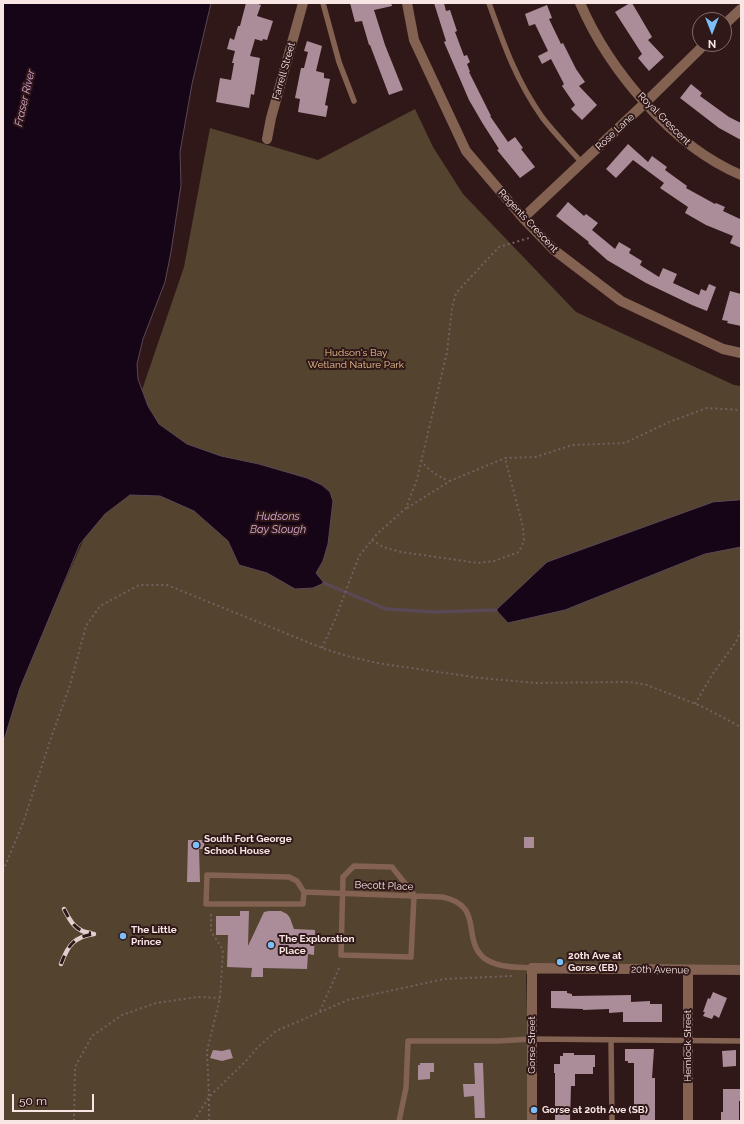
<!DOCTYPE html>
<html>
<head>
<meta charset="utf-8">
<style>
	body { margin:0 }
	#map { position:relative; width:744px; height:1124px; overflow:hidden; background:#311818; font-family:Raleway,sans-serif }
	canvas { display:block }
	.frame { position:absolute; inset:0; border:4px solid #f8e6e5; pointer-events:none }
	.north { position:absolute; left:692px; top:12px; width:40px; height:40px; box-sizing:border-box; background:#311818; border:1px solid #816a6a; border-radius:50%; rotate:180deg; font-size:11px; font-weight:700; line-height:16px; text-align:center; color:#f8e6e5 }
	.north::after { content:''; display:block; margin:auto; width:14px; height:18px; background:#7abff8; clip-path:polygon(50% 0,100% 100%,50% 72%,0 100%) }
	.scale { position:absolute; left:12px; top:1094px; width:82px; height:18px; box-sizing:border-box; border:2px solid #f8e6e5; border-top:0; padding-left:5px; font-size:12px; line-height:14px; white-space:nowrap; color:#f8e6e5; -webkit-text-stroke:3px #311818; paint-order:stroke }
</style>
</head>
<body>
<div id="map">
<canvas width="744" height="1124"></canvas>
<div class="frame"></div>
<div class="north">N</div>
<div class="scale">50 m</div>
</div>
<script>
const context = document.querySelector('canvas').getContext('2d');
context.lineJoin = 'round';
function fill(path, color) { context.fillStyle = color; context.fill(path, 'evenodd'); }
function strokePath(path, color, width, dash) { context.strokeStyle = color; context.lineWidth = width; context.lineCap = dash ? 'butt' : 'round'; context.setLineDash(dash || []); context.stroke(path); }
function label(font, color, halo, rows, align = 'center') {
  context.font = font + ' Raleway,sans-serif'; context.lineWidth = 4; context.setLineDash([]); context.textBaseline = 'middle'; context.strokeStyle = halo; context.fillStyle = color; for (const [text, x, y, turn = 0] of rows) {
    context.save(); context.translate(x, y); context.rotate((+turn || 0) * Math.PI / 180); context.textAlign = isNaN(turn) ? turn : align; if (halo) context.strokeText(text, 0, 0); context.fillText(text, 0, 0); context.restore();
  }
}
fill(new Path2D(`
	M 415,109 L 433,147 L 463,194 L 576,312 L 734,385 L 741,386 L 741,973 L 526,974 L 530,1121 L 3,1121 L 3,744 L 11,703 L 115,469 L 184,267 L 210,128 L 318,160 Z`), '#54432e');
const water = new Path2D(`
	M 3,3 L 211,3 L 192,84 L 180,152 L 181,185 L 171,252 L 165,282 L 143,339 L 137,364 L 138,379 L 148,406 L 159,424 L 187,444 L 221,456 L 259,464 L 307,478 L 322,485 L 330,492 L 333,501 L 328,544 L 323,561 L 316,573 L 324,583 L 313,588 L 295,589 L 267,573 L 239,565 L 228,541 L 194,511 L 160,496 L 130,495 L 105,514 L 80,544 L 20,688 L 3,743 Z
	M 741,500 L 741,547 L 705,554 L 565,610 L 508,623 L 496,610 L 547,562 L 713,502 Z`);
fill(water, '#160417');
strokePath(water, '#5a4855', 1);
strokePath(new Path2D(`
	M 324,583 L 386,609 L 435,612 L 496,610`), '#5a4855', 3.5);
fill(new Path2D(`
	M 246,3 L 255,3 L 261,5 L 257,16 L 273,21 L 267,40 L 263,39 L 262,41 L 255,39 L 250,56 L 260,58 L 254,95 L 251,94 L 249,108 L 216,102 L 220,78 L 231,80 L 234,63 L 232,63 L 235,51 L 227,49 L 230,38 L 234,40 L 238,26 L 240,26 Z
	M 350,3 L 391,3 L 392,6 L 374,10 L 385,45 L 403,90 L 389,95 L 370,45 L 369,45 L 362,21 L 355,22 Z
	M 434,3 L 444,3 L 446,11 L 450,10 L 457,31 L 455,32 L 464,56 L 467,55 L 470,62 L 467,64 L 470,72 L 469,72 L 491,116 L 490,116 L 508,142 L 515,137 L 523,148 L 521,149 L 535,167 L 520,178 L 497,150 L 499,149 L 483,124 L 469,100 L 444,42 L 446,41 Z
	M 630,3 L 632,3 L 652,37 L 648,40 L 664,57 L 649,71 L 638,58 L 642,54 L 615,12 Z
	M 547,5 L 552,18 L 549,19 L 561,44 L 563,43 L 576,69 L 585,82 L 579,86 L 597,105 L 582,120 L 571,109 L 575,105 L 562,86 L 564,84 L 551,59 L 542,64 L 538,56 L 548,51 L 535,24 L 529,26 L 525,14 Z
	M 307,41 L 322,46 L 316,71 L 324,73 L 324,78 L 330,79 L 325,105 L 328,106 L 326,117 L 298,112 L 300,99 L 295,98 L 301,68 L 304,68 L 308,52 L 304,51 Z
	M 691,84 L 702,93 L 700,96 L 729,117 L 741,123 L 741,140 L 719,128 L 680,98 Z
	M 628,144 L 648,162 L 652,156 L 667,167 L 665,170 L 687,186 L 686,188 L 715,204 L 716,203 L 725,207 L 723,211 L 740,219 L 741,217 L 741,248 L 730,243 L 733,236 L 706,225 L 685,213 L 688,207 L 660,188 L 664,183 L 633,160 L 616,178 L 606,169 Z
	M 568,202 L 584,216 L 586,214 L 598,223 L 592,230 L 615,249 L 619,242 L 631,249 L 629,253 L 642,261 L 640,265 L 659,277 L 663,268 L 677,274 L 673,283 L 699,295 L 701,289 L 706,291 L 709,284 L 716,287 L 707,311 L 692,305 L 646,283 L 607,260 L 588,243 L 589,242 L 556,216 Z
	M 730,291 L 741,294 L 741,326 L 727,323 L 728,321 L 722,320 Z
	M 524,837 L 534,837 L 534,848 L 524,848 Z
	M 188,840 L 204,840 L 204,849 L 199,849 L 200,882 L 187,882 Z
	M 240,911 L 249,911 L 248,946 L 264,912 L 269,911 L 281,911 L 287,914 L 290,918 L 294,929 L 315,930 L 314,955 L 308,954 L 307,969 L 263,968 L 263,977 L 251,977 L 252,968 L 227,967 L 228,935 L 216,935 L 216,916 L 240,916 Z
	M 551,991 L 567,991 L 567,993 L 572,994 L 572,996 L 631,995 L 631,1002 L 650,1001 L 650,1004 L 662,1004 L 662,1022 L 623,1022 L 623,1012 L 609,1013 L 609,1009 L 583,1010 L 583,1009 L 551,1008 Z
	M 713,992 L 727,998 L 719,1018 L 714,1015 L 712,1019 L 703,1016 L 705,1012 L 703,1012 L 708,998 L 710,999 Z
	M 230,1049 L 233,1058 L 222,1061 L 210,1058 L 213,1050 L 222,1051 Z
	M 625,1049 L 654,1049 L 652,1078 L 655,1078 L 655,1121 L 640,1121 L 640,1105 L 634,1105 L 634,1063 L 628,1063 L 628,1061 L 625,1061 Z
	M 736,1050 L 736,1066 L 723,1067 L 722,1051 Z
	M 563,1053 L 574,1053 L 574,1055 L 595,1055 L 595,1067 L 593,1067 L 593,1074 L 575,1074 L 575,1086 L 571,1086 L 570,1121 L 555,1121 L 555,1073 L 554,1073 L 554,1064 L 560,1064 L 560,1056 L 563,1056 Z
	M 420,1063 L 434,1063 L 434,1072 L 430,1072 L 430,1079 L 418,1080 L 418,1065 L 420,1065 Z
	M 474,1063 L 483,1063 L 485,1118 L 475,1118 L 474,1096 L 464,1097 L 463,1084 L 475,1084 Z
	M 723,1089 L 741,1089 L 741,1101 L 739,1101 L 739,1121 L 721,1121 L 721,1112 L 723,1112 Z`), '#ab8d99');
strokePath(new Path2D(`
	M 421,460 C 429,471 437,476 450,481
	M 407,508 L 450,481 L 505,458 L 536,457 L 572,445 L 625,443 L 669,422 L 707,408 L 741,410
	M 372,540 L 383,547 L 401,552 L 478,563 L 494,561 L 519,552 L 524,541 L 523,527 L 505,458
	M 322,648 L 336,617 L 359,556 L 377,534 L 406,508 L 417,479 L 447,352 L 452,308 L 456,293 L 499,247 L 529,238
	M 695,704 L 712,675 L 736,642 L 741,630
	M 3,871 L 23,823 L 50,741 L 70,685 L 86,626 L 100,606 L 139,585 L 167,585 L 322,648 L 347,656 L 377,663 L 480,678 L 536,683 L 629,682 L 647,685 L 703,707 L 741,727
	M 320,1011 L 339,968
	M 74,1121 L 75,1067 L 92,1036 L 122,1015 L 156,1003 L 198,997 L 220,998
	M 194,1121 L 209,1097 L 246,1061 L 257,1048 L 276,1031 L 348,1000 L 444,979 L 512,976
	M 209,1121 L 209,1097 L 207,1051 L 220,998 L 223,950 L 211,931 L 211,911`), '#765f5f', 2, [2, 3]);
strokePath(new Path2D(`
	M 323,3 L 339,62 L 354,101
	M 489,3 C 504,45 516,80 542,117 C 554,133 569,148 582,163
	M 304,892 L 297,881 L 289,877 L 207,875 L 206,904 L 303,904 L 304,892 L 442,897 C 485,905 461,939 484,958 C 497,968 517,967 532,968
	M 414,896 L 411,957 L 341,955 L 343,877 L 354,866 L 392,867 L 415,896
	M 611,1040 L 612,1121
	M 399,1121 L 406,1088 L 408,1041 L 498,1041 L 532,1039 L 741,1041`), '#836252', 5.5);
strokePath(new Path2D(`
	M 407,3 L 414,40 L 466,151 L 523,218 L 554,250 L 621,301 L 723,349 L 741,353
	M 580,3 C 609,70 672,146 741,175
	M 724,25 L 741,9
	M 267,139 L 271,118 L 303,3
	M 523,218 L 645,103 L 705,44
	M 532,1121 L 532,968 L 741,970
	M 688,1121 L 688,970`), '#836252', 10);
const rail = new Path2D(`
	M 64,909 C 70,921 76,932 91,933
	M 61,964 C 68,945 74,937 94,934`);
strokePath(rail, '#e1cecd', 4.5);
strokePath(rail, '#311818', 3, [9]);
for (const [x, y, r, color] of [
	[196,845,4,"#7abff8"],
	[123,936,4,"#7abff8"],
	[271,945,4,"#7abff8"],
	[560,962,4,"#7abff8"],
	[534,1110,4,"#7abff8"]
]) { const dot = new Path2D(); dot.arc(x, y, r, 0, 2 * Math.PI); context.fillStyle = color; context.fill(dot); strokePath(dot, '#311818', 1.5); }
label('10px', '#f8e6e5', '#311818', [
	["Farrell Street",284,71,-74],
	["Royal Crescent",664,119,45],
	["Rose Lane",615,132,-43],
	["Regents Crescent",528,221,47],
	["Becott Place",384,886,2],
	["20th Avenue",660,970,1],
	["Gorse Street",532,1045,-90],
	["Hemlock Street",688,1046,-90]
]);
label('10px', '#eac38f', '#311818', [
	["Hudson's Bay",356,353],
	["Wetland Nature Park",356,365]
]);
label('bold 10px', '#f8e6e5', '#311818', [
	["South Fort George",204,839],
	["School House",204,851],
	["The Little",131,930],
	["Prince",131,942],
	["The Exploration",279,939],
	["Place",279,951],
	["20th Ave at",568,956],
	["Gorse (EB)",568,968],
	["Gorse at 20th Ave (SB)",542,1110]
], 'left');
label('italic 11px', '#daacdb', '#311818', [
	["Fraser River",25,98,-77],
	["Hudsons",278,517],
	["Bay Slough",278,530]
]);
</script>
</body>
</html>
